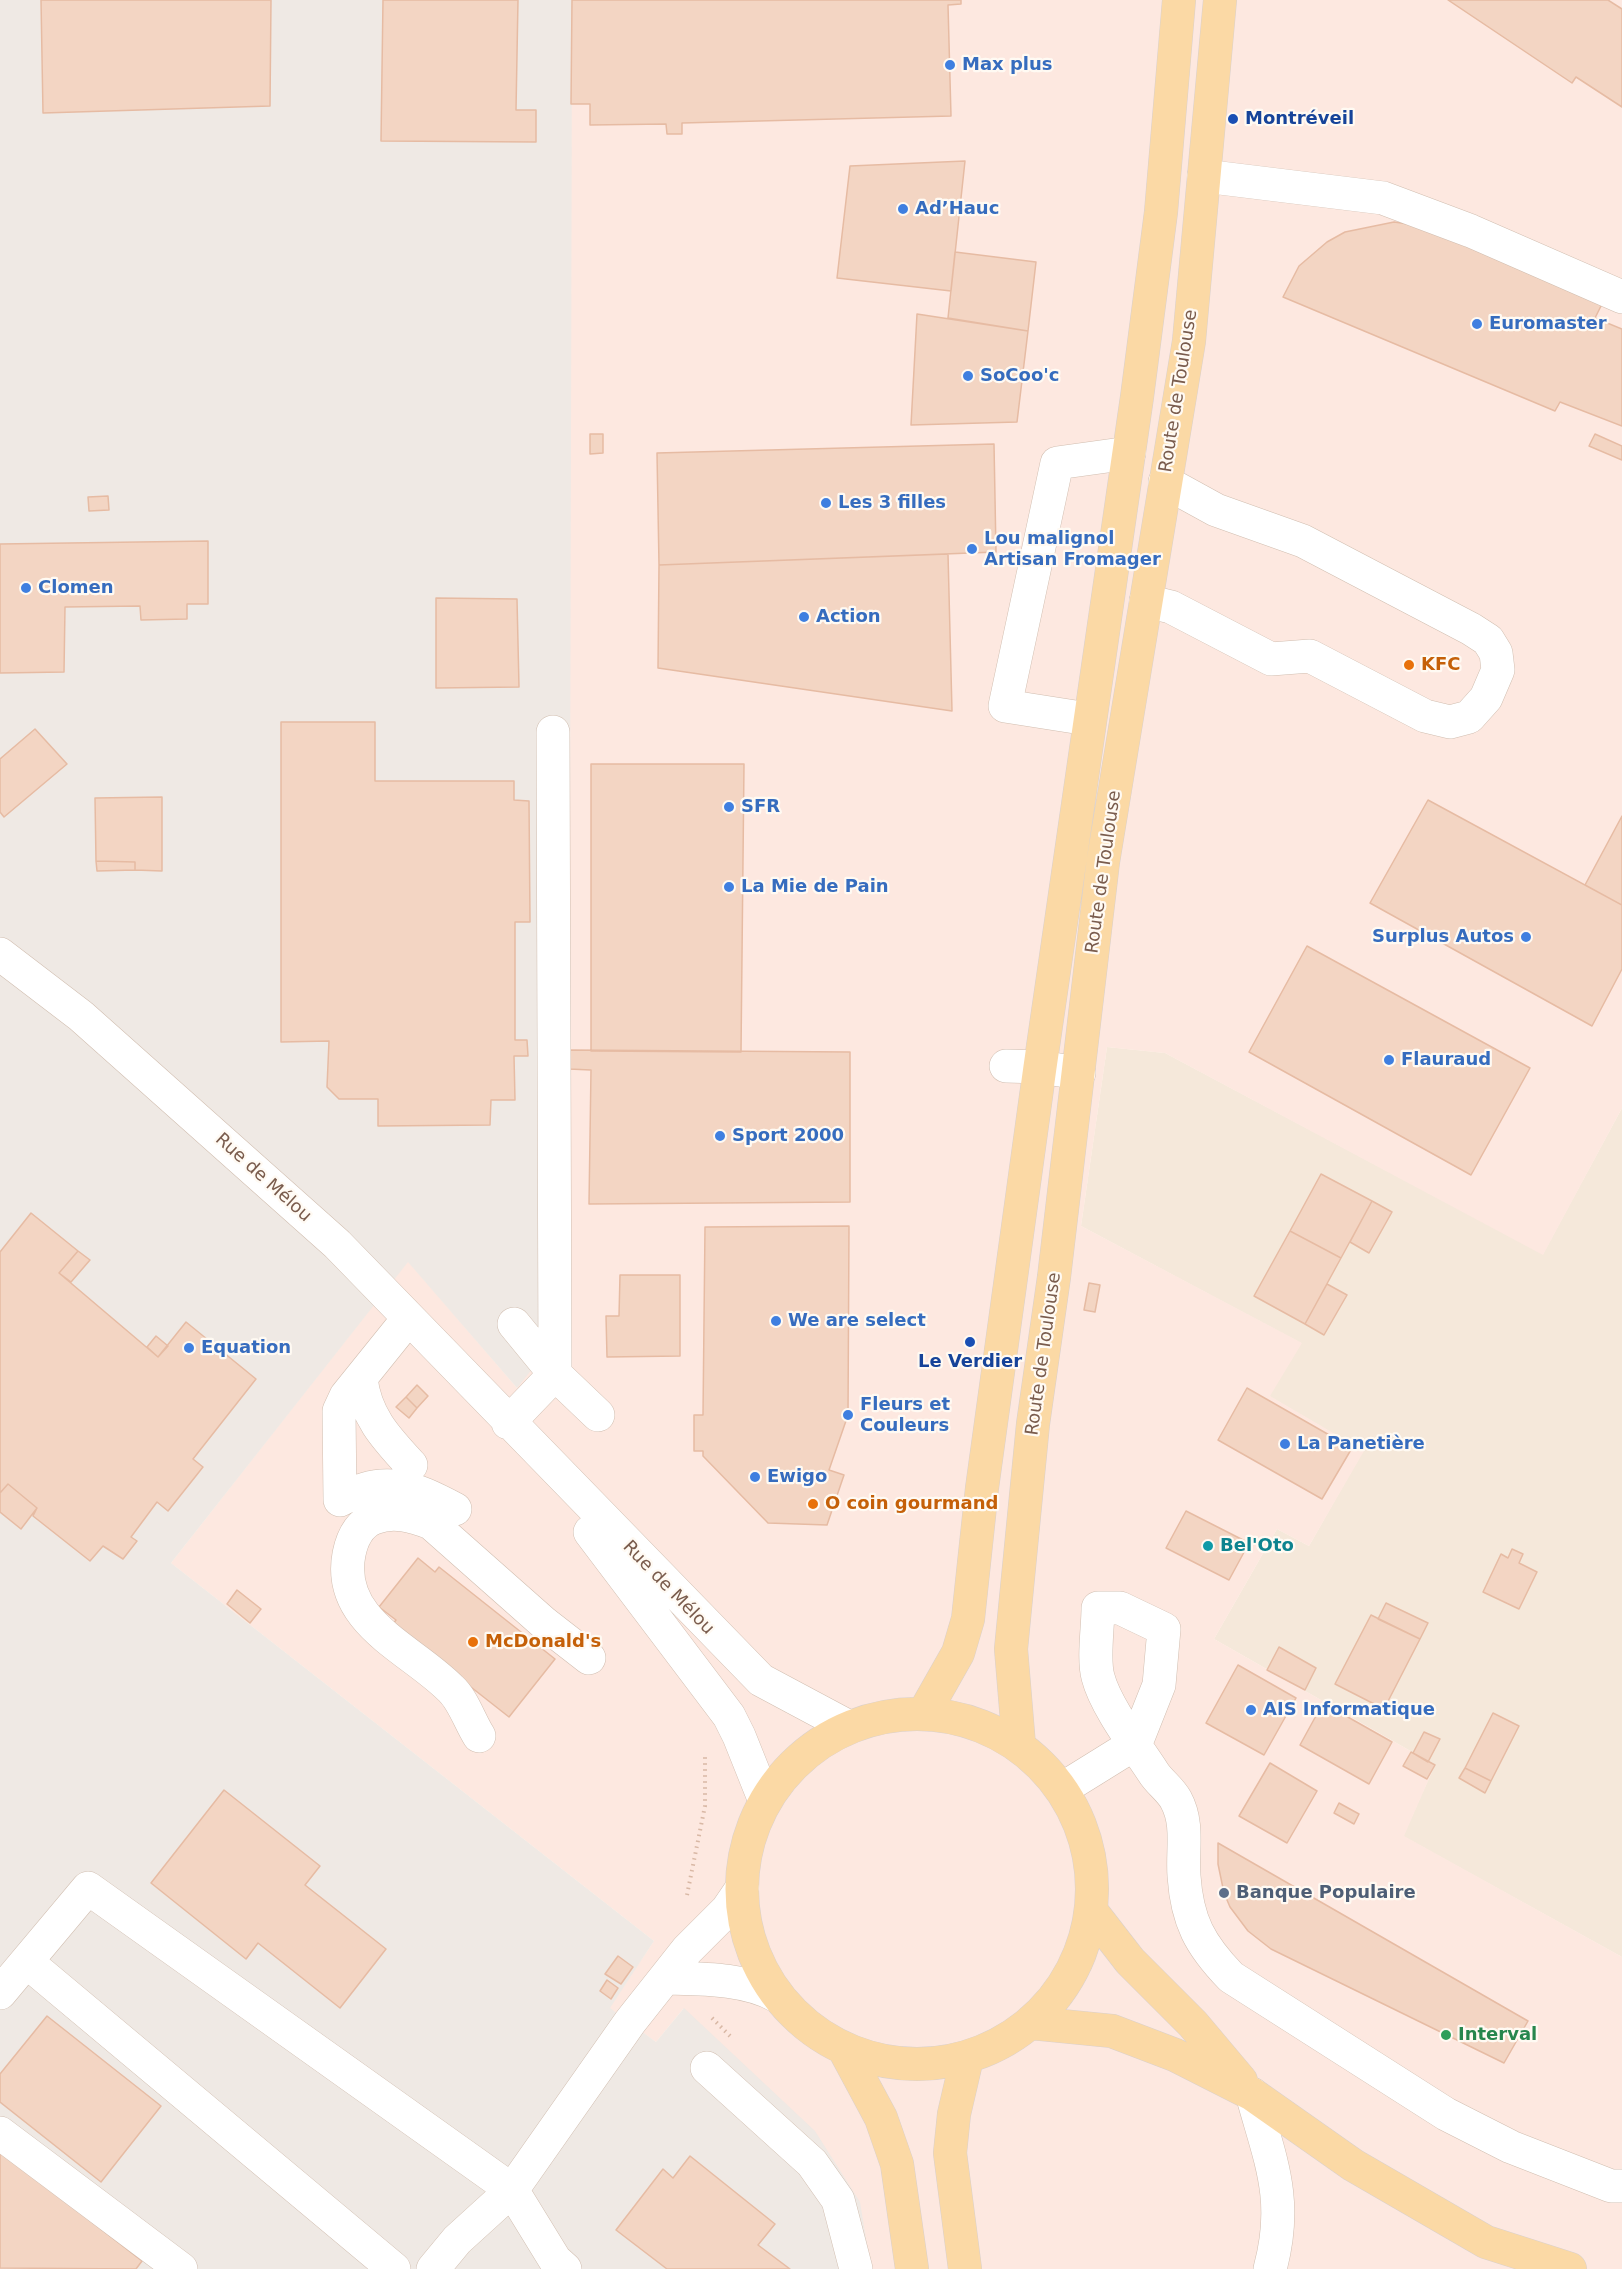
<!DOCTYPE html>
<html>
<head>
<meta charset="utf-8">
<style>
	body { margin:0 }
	canvas { display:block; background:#fdf6ec }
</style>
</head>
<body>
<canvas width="1622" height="2269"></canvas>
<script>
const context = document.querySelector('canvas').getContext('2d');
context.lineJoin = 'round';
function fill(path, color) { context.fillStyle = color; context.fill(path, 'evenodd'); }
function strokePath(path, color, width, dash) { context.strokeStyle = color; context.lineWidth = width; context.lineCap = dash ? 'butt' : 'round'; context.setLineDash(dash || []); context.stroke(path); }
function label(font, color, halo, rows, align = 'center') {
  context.font = font + ' "DejaVu Sans",sans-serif'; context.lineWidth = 4.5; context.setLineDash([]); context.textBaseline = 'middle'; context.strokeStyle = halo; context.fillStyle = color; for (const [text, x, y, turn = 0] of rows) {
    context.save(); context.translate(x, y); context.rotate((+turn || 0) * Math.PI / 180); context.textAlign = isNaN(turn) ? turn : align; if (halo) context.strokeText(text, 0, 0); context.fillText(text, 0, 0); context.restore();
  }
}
fill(new Path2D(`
	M 1107,1047 L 1165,1053 L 1543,1254 L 1622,1108 L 1622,1957 L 1403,1836 L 1435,1765 L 1214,1639 L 1277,1529 L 1309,1546 L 1363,1451 L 1269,1396 L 1301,1343 L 1081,1226 Z`), '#f5e8da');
fill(new Path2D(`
	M 572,0 L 1622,0 L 1622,1108 L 1543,1255 L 1165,1053 L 1107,1047 L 1081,1226 L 1302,1343 L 1270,1396 L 1364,1451 L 1309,1546 L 1277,1529 L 1214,1639 L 1435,1765 L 1404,1836 L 1622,1957 L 1622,2269 L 871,2269 L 683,2009 L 656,2042 L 609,2008 L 654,1941 L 171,1563 L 408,1261 L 517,1388 Z`), '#fde8e0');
fill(new Path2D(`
	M 0,0 L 572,0 L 569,1323 L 517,1388 L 408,1262 L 171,1563 L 654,1941 L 610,2008 L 656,2042 L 684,2008 L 815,2131 L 860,2202 L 871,2269 L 0,2269 Z`), '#efe9e4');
const building = new Path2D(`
	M 41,0 L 271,0 L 270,106 L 43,113 Z
	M 383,0 L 518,0 L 516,110 L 536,110 L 536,142 L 381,141 Z
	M 572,0 L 961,0 L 961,4 L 948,5 L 951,116 L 682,123 L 682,134 L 667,134 L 666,124 L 590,125 L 590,104 L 571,104 Z
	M 1448,0 L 1608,0 L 1622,9 L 1622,107 L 1576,77 L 1572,83 Z
	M 965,161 L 951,291 L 837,278 L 850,166 Z
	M 1394,222 L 1423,226 L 1603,302 L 1595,318 L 1622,329 L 1622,426 L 1560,402 L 1555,411 L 1283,297 L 1299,266 L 1327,242 L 1345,232 Z
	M 955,252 L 1036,262 L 1028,331 L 948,318 Z
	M 917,314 L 1028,331 L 1017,422 L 911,425 Z
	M 590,434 L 603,434 L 603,453 L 590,454 Z
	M 1595,434 L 1622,446 L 1622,460 L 1589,446 Z
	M 994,444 L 996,552 L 659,565 L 657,453 Z
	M 108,496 L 109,510 L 89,511 L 88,497 Z
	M 208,541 L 208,604 L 187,604 L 187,619 L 141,620 L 140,606 L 65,607 L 64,672 L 0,673 L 0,544 Z
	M 948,554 L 952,711 L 658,668 L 659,565 Z
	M 436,598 L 517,599 L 519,687 L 436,688 Z
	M 281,722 L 375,722 L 375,781 L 514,781 L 514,800 L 529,801 L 530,922 L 515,922 L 515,1040 L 527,1040 L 528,1056 L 514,1056 L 515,1100 L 491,1100 L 490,1125 L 378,1126 L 378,1099 L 339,1099 L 327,1087 L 329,1041 L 281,1042 Z
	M 35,729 L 67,764 L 4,817 L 0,812 L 0,759 Z
	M 591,764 L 744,764 L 741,1052 L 591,1051 Z
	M 162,797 L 162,871 L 135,870 L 135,862 L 96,861 L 95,798 Z
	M 1428,800 L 1622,905 L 1622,969 L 1592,1026 L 1370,903 Z
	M 1622,816 L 1622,905 L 1585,885 Z
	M 96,861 L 135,862 L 135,870 L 97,871 Z
	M 1307,946 L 1530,1068 L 1471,1175 L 1249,1052 Z
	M 569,1050 L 850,1052 L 850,1202 L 589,1204 L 591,1070 L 569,1069 Z
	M 1321,1174 L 1372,1201 L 1341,1258 L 1290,1231 Z
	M 1372,1201 L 1392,1212 L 1369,1253 L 1350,1242 Z
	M 31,1213 L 78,1251 L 59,1273 L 158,1357 L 186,1322 L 256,1379 L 193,1459 L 203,1467 L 168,1511 L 157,1502 L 131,1537 L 137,1541 L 123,1559 L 103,1546 L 90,1561 L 33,1516 L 37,1508 L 8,1484 L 0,1493 L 0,1252 Z
	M 849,1226 L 848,1415 L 829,1470 L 844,1475 L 827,1525 L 768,1523 L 703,1456 L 703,1451 L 694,1451 L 694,1415 L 703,1415 L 705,1227 Z
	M 1290,1231 L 1341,1258 L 1305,1324 L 1254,1296 Z
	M 78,1251 L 90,1260 L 71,1282 L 59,1273 Z
	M 620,1275 L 680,1275 L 680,1356 L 607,1357 L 606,1316 L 619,1316 Z
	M 1089,1283 L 1100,1285 L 1095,1312 L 1084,1310 Z
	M 1327,1284 L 1347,1295 L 1324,1335 L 1305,1324 Z
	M 156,1336 L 168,1346 L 158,1357 L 147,1347 Z
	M 417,1385 L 428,1396 L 417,1408 L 406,1397 Z
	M 1247,1388 L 1352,1448 L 1322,1499 L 1218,1440 Z
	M 406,1397 L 417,1408 L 409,1418 L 396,1407 Z
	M 8,1484 L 37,1508 L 21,1529 L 0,1512 L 0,1493 Z
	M 1186,1511 L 1249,1543 L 1229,1580 L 1166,1548 Z
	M 1512,1549 L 1523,1554 L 1519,1563 L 1537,1572 L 1519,1609 L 1483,1592 L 1501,1554 L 1508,1558 Z
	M 418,1558 L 435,1572 L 439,1567 L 555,1659 L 509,1717 L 392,1625 L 396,1620 L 379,1607 Z
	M 237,1590 L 261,1609 L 250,1623 L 227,1604 Z
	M 1386,1603 L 1428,1623 L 1420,1639 L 1378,1619 Z
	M 1371,1615 L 1420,1639 L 1384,1709 L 1335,1684 Z
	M 1279,1647 L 1316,1668 L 1305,1690 L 1267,1670 Z
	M 1238,1665 L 1296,1698 L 1264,1755 L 1206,1723 Z
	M 1323,1703 L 1392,1742 L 1369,1784 L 1300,1745 Z
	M 1493,1713 L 1519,1726 L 1491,1781 L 1465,1768 Z
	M 1424,1732 L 1440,1739 L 1428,1762 L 1413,1753 Z
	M 1411,1752 L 1435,1765 L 1427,1779 L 1403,1766 Z
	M 1270,1763 L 1317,1791 L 1287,1843 L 1239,1816 Z
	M 1465,1768 L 1491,1781 L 1485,1793 L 1459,1778 Z
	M 224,1790 L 320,1866 L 305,1885 L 386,1949 L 340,2008 L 258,1943 L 246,1959 L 151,1883 Z
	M 1339,1803 L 1359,1814 L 1354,1824 L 1334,1813 Z
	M 1218,1843 L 1528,2021 L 1504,2063 L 1271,1949 L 1248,1931 L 1230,1907 L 1224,1893 L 1218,1864 Z
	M 618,1956 L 633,1967 L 621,1984 L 605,1974 Z
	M 607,1980 L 618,1988 L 611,1999 L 600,1991 Z
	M 47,2016 L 161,2106 L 101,2182 L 0,2102 L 0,2074 Z
	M 0,2150 L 142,2261 L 136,2269 L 0,2268 Z
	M 690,2156 L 775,2224 L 758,2245 L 790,2269 L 667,2269 L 616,2230 L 663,2169 L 673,2178 Z`);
fill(building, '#f3d5c3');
strokePath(building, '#e6bba3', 1.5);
const minor = new Path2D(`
	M 1204,176 L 1383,198 L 1471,231 L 1622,297
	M 1146,601 L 1171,607 L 1271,659 L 1310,656 L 1425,716 L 1450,722 L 1469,717 L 1486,698 L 1498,670 L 1496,653 L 1488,640 L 1471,629 L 1303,541 L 1216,510 L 1165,482
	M 1088,719 L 1005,706 L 1057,463 L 1129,453
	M 0,954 L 81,1016 L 337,1244 L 761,1680 L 849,1727
	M 1006,1066 L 1040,1067 L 1079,1073
	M 408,1319 L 346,1396 L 339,1411 L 340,1500 C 384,1474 413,1487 455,1509
	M 514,1324 L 555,1374 L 598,1415
	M 361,1378 C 365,1416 386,1438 411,1465
	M 508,1423 L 555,1374 L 553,732
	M 590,1532 L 729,1716 L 739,1736 L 765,1801
	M 479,1736 C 470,1722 463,1700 451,1689 C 412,1649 336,1622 349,1554 C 352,1539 359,1524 374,1518 C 393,1510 413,1516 431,1523 L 544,1623 L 589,1658
	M 1062,1789 L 1136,1743 L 1159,1685 L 1164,1629 L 1120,1608 L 1098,1608 C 1098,1628 1093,1659 1098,1677 C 1105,1705 1136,1746 1153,1772 C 1159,1782 1170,1789 1176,1800 C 1189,1824 1182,1850 1184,1876 C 1187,1921 1200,1945 1231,1977 L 1446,2114 L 1511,2147 L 1611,2186 L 1622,2186
	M 27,1962 L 394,2269
	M 665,1978 C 701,1979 745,1978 777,1996
	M 0,1993 L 88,1888 L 512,2190 L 457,2240 L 433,2269
	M 707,2068 L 812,2163 L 838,2200 L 856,2269
	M 1252,2094 C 1270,2160 1289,2199 1270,2269
	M 0,2133 L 181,2269
	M 565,2269 L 555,2260 L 512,2190 L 630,2022 L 687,1950 L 727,1910 L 742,1888`);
const major = new Path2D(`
	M 924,1713 L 958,1653 L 968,1619 L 982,1488 L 1040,1067 L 1137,397 L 1161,212 L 1179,0
	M742 1889a175 175 0 1 1 350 0a175 175 0 1 1-350 0Z
	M 1019,1745 L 1011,1649 L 1033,1424 L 1054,1277 L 1103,862 L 1189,341 L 1220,0
	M 1092,1912 L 1130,1961 L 1193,2024 L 1241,2081
	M 1031,2023 L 1112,2031 L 1175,2055 L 1252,2094 L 1353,2165 L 1486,2242 L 1570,2269
	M 844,2049 L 881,2118 L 897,2164 L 912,2269
	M 965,2269 L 950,2153 L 954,2114 L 967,2058`);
strokePath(minor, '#d1beb0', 34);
strokePath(major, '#dad1cd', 34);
strokePath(new Path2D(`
	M 687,1895 L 705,1806 L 705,1757
	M 712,2018 L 730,2036`), '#d9b8a5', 4, [1.5, 4.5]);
strokePath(minor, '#fff', 33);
strokePath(major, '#fbd9a5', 33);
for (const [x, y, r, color] of [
	[950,65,6,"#3f7fe0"],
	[1233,119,6,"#1a4fb4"],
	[903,209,6,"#3f7fe0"],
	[1477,324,6,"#3f7fe0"],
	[968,376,6,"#3f7fe0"],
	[826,503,6,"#3f7fe0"],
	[972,549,6,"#3f7fe0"],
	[26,588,6,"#3f7fe0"],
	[804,617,6,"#3f7fe0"],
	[1409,665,6,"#e8710a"],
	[729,807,6,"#3f7fe0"],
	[729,887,6,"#3f7fe0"],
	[1526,937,6,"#3f7fe0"],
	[1389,1060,6,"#3f7fe0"],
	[720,1136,6,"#3f7fe0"],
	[776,1321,6,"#3f7fe0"],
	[970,1342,6,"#1a4fb4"],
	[189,1348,6,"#3f7fe0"],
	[848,1415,6,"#3f7fe0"],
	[1285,1444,6,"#3f7fe0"],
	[755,1477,6,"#3f7fe0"],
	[813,1504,6,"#e8710a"],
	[1208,1546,6,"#0f9aa8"],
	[473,1642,6,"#e8710a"],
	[1251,1710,6,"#3f7fe0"],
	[1224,1893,6,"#5c6f8a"],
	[1446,2035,6,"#2e9e5b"]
]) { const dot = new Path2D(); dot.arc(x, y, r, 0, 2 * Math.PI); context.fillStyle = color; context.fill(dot); strokePath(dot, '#fffaf3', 2); }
label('bold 18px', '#366cbe', '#fffaf3', [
	["Max plus",962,65],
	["Ad’Hauc",915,209],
	["Euromaster",1489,324],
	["SoCoo'c",980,376],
	["Les 3 filles",838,503],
	["Lou malignol",984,539],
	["Artisan Fromager",984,560],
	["Clomen",38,588],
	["Action",816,617],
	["SFR",741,807],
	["La Mie de Pain",741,887],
	["Surplus Autos",1514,937,"right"],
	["Flauraud",1401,1060],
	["Sport 2000",732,1136],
	["We are select",788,1321],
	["Equation",201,1348],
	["Fleurs et",860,1405],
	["Couleurs",860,1426],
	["La Panetière",1297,1444],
	["Ewigo",767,1477],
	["AIS Informatique",1263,1710]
], 'left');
label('bold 18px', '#164399', '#fffaf3', [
	["Montréveil",1245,119],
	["Le Verdier",970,1362,"center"]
], 'left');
label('18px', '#7a5c4d', '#fffaf3', [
	["Route de Toulouse",1179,391,-81],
	["Route de Toulouse",1104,872,-82],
	["Rue de Mélou",263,1178,42],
	["Route de Toulouse",1044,1354,-82],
	["Rue de Mélou",668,1588,46]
]);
label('bold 18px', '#c56008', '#fffaf3', [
	["KFC",1421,665],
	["O coin gourmand",825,1504],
	["McDonald's",485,1642]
], 'left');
label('bold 18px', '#0d838f', '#fffaf3', [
	["Bel'Oto",1220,1546]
], 'left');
label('bold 18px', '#4e5e75', '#fffaf3', [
	["Banque Populaire",1236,1893]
], 'left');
label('bold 18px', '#27864d', '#fffaf3', [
	["Interval",1458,2035]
], 'left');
</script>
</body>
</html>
